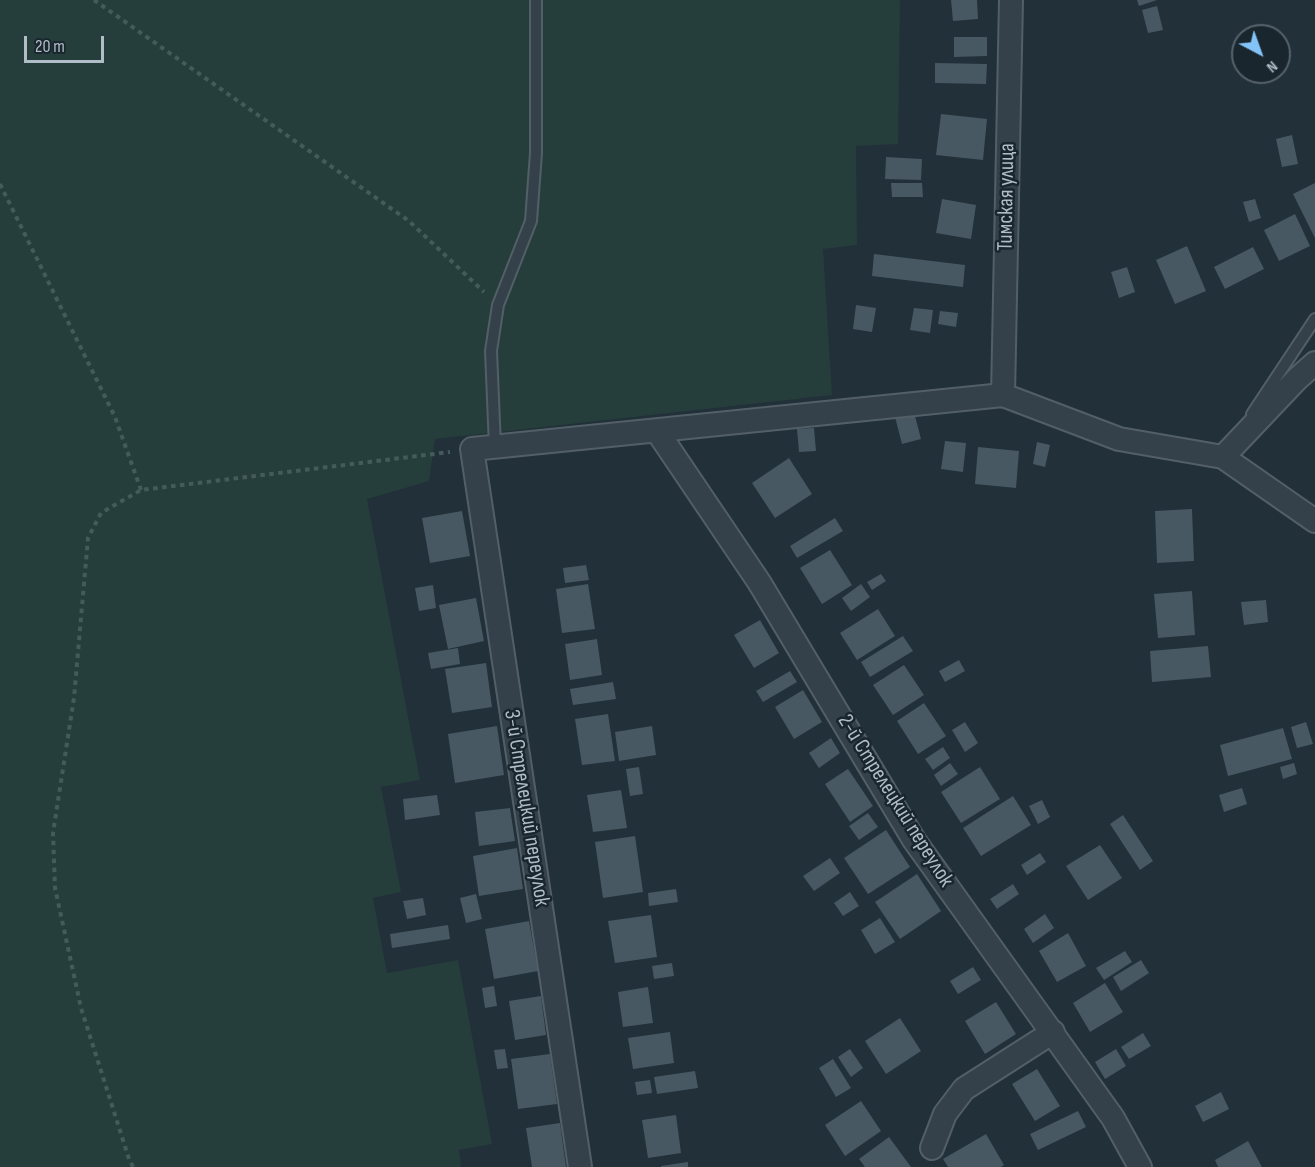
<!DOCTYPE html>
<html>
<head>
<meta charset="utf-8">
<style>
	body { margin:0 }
	#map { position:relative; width:1315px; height:1167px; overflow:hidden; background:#213039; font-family:"Sofia Sans Condensed",sans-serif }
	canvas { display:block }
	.north { position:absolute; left:1231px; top:24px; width:60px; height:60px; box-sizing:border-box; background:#1a262e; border:2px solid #56626b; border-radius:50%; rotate:139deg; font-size:16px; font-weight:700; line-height:24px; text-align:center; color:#b0bcc6 }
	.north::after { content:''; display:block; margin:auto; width:21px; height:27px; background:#83c4f8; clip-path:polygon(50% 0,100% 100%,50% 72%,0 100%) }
	.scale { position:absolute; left:24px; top:36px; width:80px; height:27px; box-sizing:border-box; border:3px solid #b0bcc6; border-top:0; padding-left:8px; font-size:18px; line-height:21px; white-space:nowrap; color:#b0bcc6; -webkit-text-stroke:4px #1a262e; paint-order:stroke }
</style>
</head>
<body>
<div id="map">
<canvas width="1315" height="1167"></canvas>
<div class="north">N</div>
<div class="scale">20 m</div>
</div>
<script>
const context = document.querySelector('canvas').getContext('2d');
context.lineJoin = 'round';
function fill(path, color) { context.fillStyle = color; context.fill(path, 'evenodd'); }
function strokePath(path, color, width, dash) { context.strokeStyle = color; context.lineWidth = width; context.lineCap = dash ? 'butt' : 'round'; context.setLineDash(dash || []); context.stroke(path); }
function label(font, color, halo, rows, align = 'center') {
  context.font = font + ' "Sofia Sans Condensed",sans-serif'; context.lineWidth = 5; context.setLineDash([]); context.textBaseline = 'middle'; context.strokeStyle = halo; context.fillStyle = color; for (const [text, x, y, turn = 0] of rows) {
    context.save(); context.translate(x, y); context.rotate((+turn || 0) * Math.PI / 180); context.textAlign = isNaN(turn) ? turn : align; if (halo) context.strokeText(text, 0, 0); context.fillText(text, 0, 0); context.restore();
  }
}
fill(new Path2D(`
	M 0,0 L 900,0 L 898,144 L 856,146 L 857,245 L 823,249 L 832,395 L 435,439 L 429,481 L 367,499 L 420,780 L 381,787 L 401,892 L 373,898 L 387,973 L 458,960 L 492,1144 L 459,1150 L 461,1167 L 0,1167 Z`), '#263e3b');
fill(new Path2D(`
	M 951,0 L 977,0 L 978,19 L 953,21 Z
	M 1137,0 L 1157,0 L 1139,6 Z
	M 1157,6 L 1163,30 L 1148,33 L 1142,10 Z
	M 954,37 L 987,37 L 987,56 L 954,57 Z
	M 935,63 L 987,64 L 986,84 L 935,83 Z
	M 941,114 L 987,119 L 983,160 L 936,155 Z
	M 1292,135 L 1298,164 L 1282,167 L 1276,139 Z
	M 886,157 L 922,159 L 921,180 L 885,179 Z
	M 891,183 L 922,183 L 923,197 L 892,197 Z
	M 1315,183 L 1315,238 L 1293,194 Z
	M 942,199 L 976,205 L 971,239 L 936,233 Z
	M 1255,199 L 1261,218 L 1249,222 L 1243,202 Z
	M 1295,214 L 1310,246 L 1279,261 L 1264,230 Z
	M 1187,246 L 1206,291 L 1175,304 L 1156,260 Z
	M 1253,247 L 1264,269 L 1225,289 L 1214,267 Z
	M 874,254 L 965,265 L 963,287 L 872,276 Z
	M 1127,267 L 1135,292 L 1119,298 L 1111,272 Z
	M 856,305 L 876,308 L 872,332 L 853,329 Z
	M 914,308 L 933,310 L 930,333 L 910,330 Z
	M 940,311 L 958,313 L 956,327 L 938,324 Z
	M 914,412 L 921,439 L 902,444 L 895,417 Z
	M 814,428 L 816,451 L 799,452 L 797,429 Z
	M 945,441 L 966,443 L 963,472 L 941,469 Z
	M 1037,442 L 1050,445 L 1045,467 L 1033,464 Z
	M 978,447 L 1019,451 L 1016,488 L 975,484 Z
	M 789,458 L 812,494 L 775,518 L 752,483 Z
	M 1192,509 L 1194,561 L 1157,563 L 1155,511 Z
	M 462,511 L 470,556 L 430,563 L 422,518 Z
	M 835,518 L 843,531 L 797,558 L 790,546 Z
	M 830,550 L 852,585 L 822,604 L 800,568 Z
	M 586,565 L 589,580 L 565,583 L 563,568 Z
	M 881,574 L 886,581 L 872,590 L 867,582 Z
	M 588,584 L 595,629 L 562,633 L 556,589 Z
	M 861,584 L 870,597 L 851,611 L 842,598 Z
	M 433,585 L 436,608 L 419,611 L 415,588 Z
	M 1192,591 L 1195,635 L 1158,638 L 1154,594 Z
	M 476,598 L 484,641 L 448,649 L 439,605 Z
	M 1266,600 L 1268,622 L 1244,625 L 1241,602 Z
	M 878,609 L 895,636 L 857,660 L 840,633 Z
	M 760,620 L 779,653 L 754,668 L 734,635 Z
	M 903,636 L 913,651 L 870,677 L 861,662 Z
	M 597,639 L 602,675 L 570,680 L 565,644 Z
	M 1208,646 L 1211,677 L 1152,682 L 1150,651 Z
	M 458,648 L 460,664 L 431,669 L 428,653 Z
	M 959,660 L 965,671 L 945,682 L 939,671 Z
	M 486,663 L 492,707 L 452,713 L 445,669 Z
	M 904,665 L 924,695 L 893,715 L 873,685 Z
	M 790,671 L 797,682 L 763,702 L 756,691 Z
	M 613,682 L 616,699 L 573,705 L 570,689 Z
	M 803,690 L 822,722 L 794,739 L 775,707 Z
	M 924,703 L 946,736 L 918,754 L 897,721 Z
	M 608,714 L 615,761 L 582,765 L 575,719 Z
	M 965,722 L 978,743 L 965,752 L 952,730 Z
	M 1306,722 L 1313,744 L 1297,748 L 1291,727 Z
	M 497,726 L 504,775 L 455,783 L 448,734 Z
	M 652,726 L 656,755 L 619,761 L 615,732 Z
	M 1283,728 L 1292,759 L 1228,776 L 1220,745 Z
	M 831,738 L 840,753 L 819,768 L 809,753 Z
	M 943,747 L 950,758 L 933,770 L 925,759 Z
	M 950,763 L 958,774 L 941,786 L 934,775 Z
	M 1294,763 L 1297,774 L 1283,779 L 1280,767 Z
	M 639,767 L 643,794 L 630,796 L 626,769 Z
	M 980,767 L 1000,799 L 961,823 L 941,792 Z
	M 848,769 L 873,806 L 850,822 L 825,784 Z
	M 1242,788 L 1247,804 L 1224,812 L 1219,795 Z
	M 621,790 L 627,828 L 593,832 L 587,795 Z
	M 437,795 L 440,815 L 405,820 L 403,799 Z
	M 1013,796 L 1031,825 L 981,856 L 963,828 Z
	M 1042,800 L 1050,817 L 1038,824 L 1029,806 Z
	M 510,808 L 515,841 L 479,846 L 475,812 Z
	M 868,813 L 878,827 L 859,840 L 849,826 Z
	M 1123,815 L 1153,861 L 1140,870 L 1110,824 Z
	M 886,830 L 910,867 L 868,894 L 844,858 Z
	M 635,836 L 643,892 L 603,898 L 595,842 Z
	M 1100,845 L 1122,878 L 1088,900 L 1066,866 Z
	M 517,848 L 523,889 L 479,896 L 473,856 Z
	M 1040,853 L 1046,862 L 1027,875 L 1021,865 Z
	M 830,858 L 840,873 L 814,891 L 803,876 Z
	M 917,874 L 941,911 L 900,939 L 875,902 Z
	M 1013,884 L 1019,894 L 997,909 L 990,899 Z
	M 676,889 L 678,902 L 649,906 L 648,893 Z
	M 850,892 L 859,906 L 843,916 L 834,903 Z
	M 476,894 L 482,919 L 466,923 L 460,898 Z
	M 423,898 L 426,915 L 407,919 L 403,901 Z
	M 1045,914 L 1054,928 L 1033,943 L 1024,929 Z
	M 651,915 L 657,957 L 615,963 L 608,921 Z
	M 880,918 L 895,942 L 875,954 L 861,930 Z
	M 529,921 L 538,971 L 494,979 L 485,929 Z
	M 448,925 L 450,939 L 392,948 L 390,934 Z
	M 1068,933 L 1086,966 L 1057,982 L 1039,951 Z
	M 1125,951 L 1132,962 L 1104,980 L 1096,968 Z
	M 1141,960 L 1149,973 L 1121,991 L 1113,977 Z
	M 672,963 L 674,976 L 654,979 L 652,966 Z
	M 973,967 L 981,980 L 958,994 L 950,981 Z
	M 1105,983 L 1123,1012 L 1090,1032 L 1073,1003 Z
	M 494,986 L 497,1006 L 485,1008 L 482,988 Z
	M 648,987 L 653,1023 L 623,1027 L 618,992 Z
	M 541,996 L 546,1035 L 515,1040 L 509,1001 Z
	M 996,1002 L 1016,1034 L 985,1054 L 965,1021 Z
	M 900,1018 L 921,1051 L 886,1074 L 865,1041 Z
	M 670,1032 L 674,1063 L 633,1069 L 628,1038 Z
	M 1143,1033 L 1151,1046 L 1129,1059 L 1121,1047 Z
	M 505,1049 L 508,1068 L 497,1069 L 494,1050 Z
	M 850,1049 L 863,1068 L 851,1077 L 838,1057 Z
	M 1116,1049 L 1126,1066 L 1105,1079 L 1095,1062 Z
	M 550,1054 L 557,1104 L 518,1109 L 511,1059 Z
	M 833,1059 L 851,1088 L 836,1097 L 819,1068 Z
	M 1037,1069 L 1060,1106 L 1035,1121 L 1012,1084 Z
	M 695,1071 L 698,1088 L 657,1094 L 654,1077 Z
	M 650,1080 L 652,1093 L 637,1095 L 635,1082 Z
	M 1221,1092 L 1229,1109 L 1203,1122 L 1195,1106 Z
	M 861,1101 L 881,1131 L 845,1156 L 825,1125 Z
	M 1078,1111 L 1086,1127 L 1038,1150 L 1030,1134 Z
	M 676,1115 L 681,1153 L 648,1158 L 642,1120 Z
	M 560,1123 L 566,1167 L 532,1167 L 526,1128 Z
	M 986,1134 L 1004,1165 L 1001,1167 L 948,1167 L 943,1159 Z
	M 889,1137 L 911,1167 L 865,1167 L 859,1159 Z
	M 1248,1141 L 1262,1167 L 1218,1167 L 1215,1160 Z
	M 688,1162 L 688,1167 L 661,1167 L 661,1166 Z`), '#475863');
const lane = new Path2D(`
	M 1252,414 L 1315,319
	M 495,447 L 491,351 L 498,305 L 531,221 L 536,153 L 536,0`);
const street = new Path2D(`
	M 1315,363 L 1297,379 L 1223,457 L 1315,521
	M 1003,395 L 1011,0
	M 657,431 L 759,582 L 914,840 L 1113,1118 L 1140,1167
	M 932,1148 L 945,1114 L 964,1089 L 1053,1032
	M 580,1167 L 472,449 L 1003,395 L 1119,439 L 1223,457`);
strokePath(lane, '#535f67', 14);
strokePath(street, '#535f67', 26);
strokePath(new Path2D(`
	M 94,0 L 409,221 L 484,292
	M 0,184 L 115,417 L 141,490
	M 133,1167 L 129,1159 L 81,1008 L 55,888 L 53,833 L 74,698 L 88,538 L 101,513 L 141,490 L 450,452`), '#455b5a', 4, [4.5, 4.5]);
strokePath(lane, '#35414a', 10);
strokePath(street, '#35414a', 22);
label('22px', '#b0bcc6', '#1a262e', [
	["Тимская улица",1007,197,-89],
	["2-й Стрелецкий переулок",895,801,58],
	["3-й Стрелецкий переулок",526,808,81]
]);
</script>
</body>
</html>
